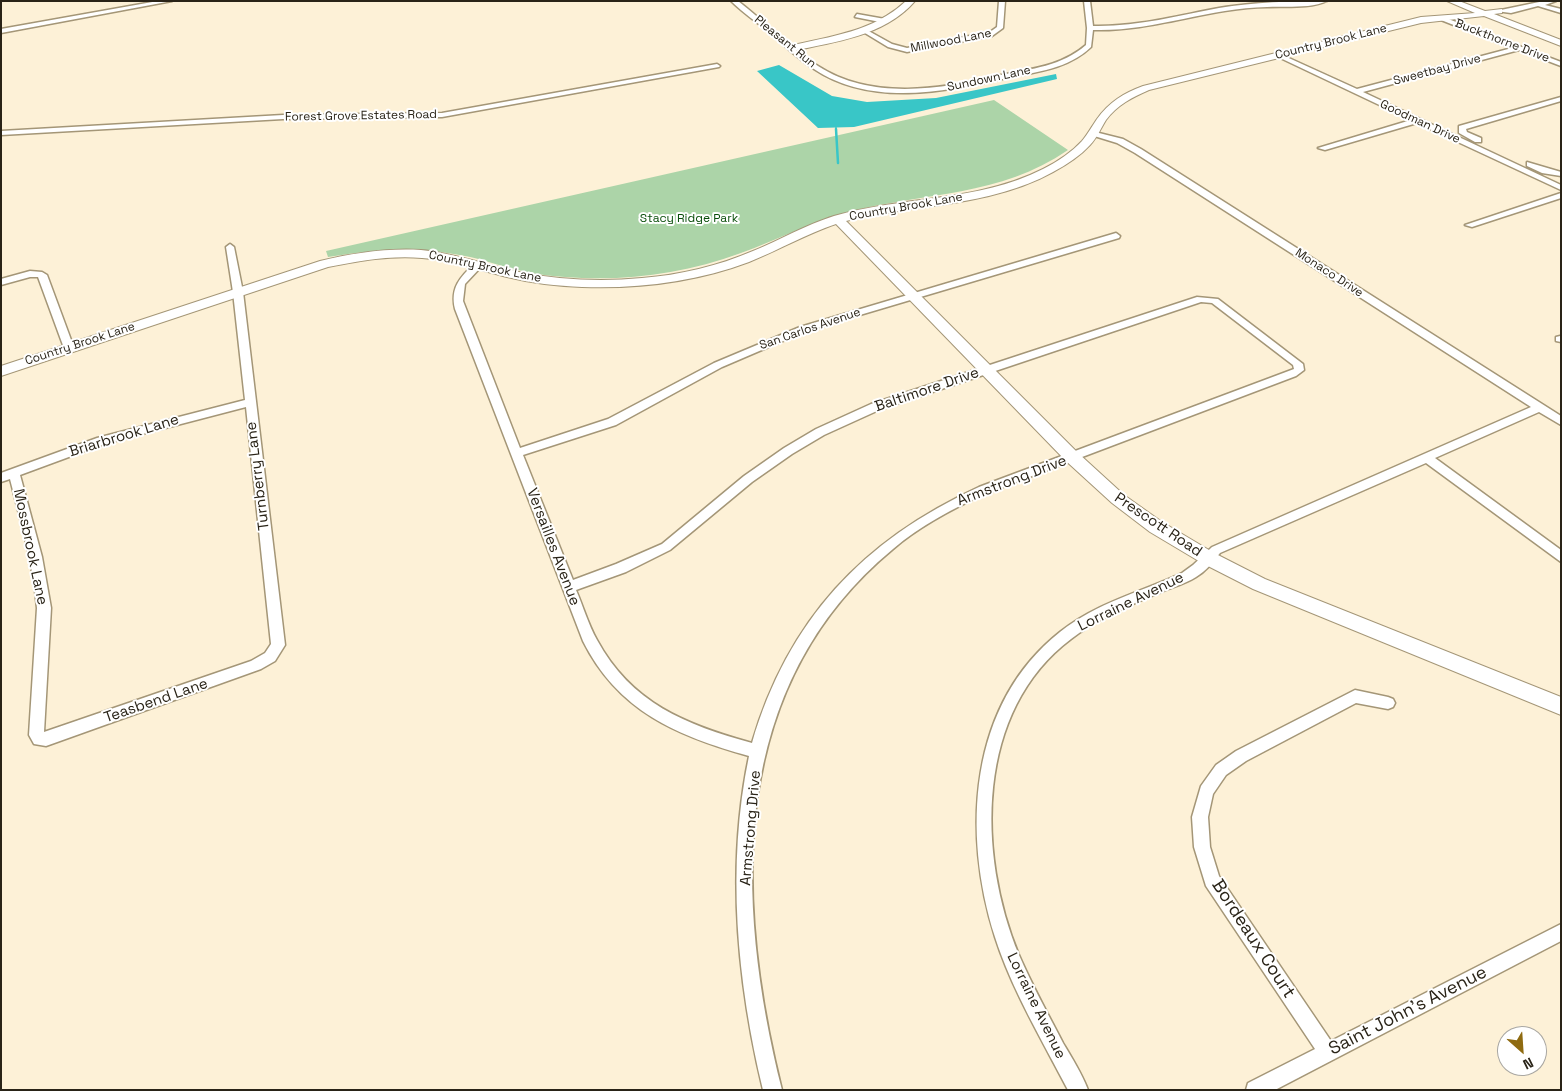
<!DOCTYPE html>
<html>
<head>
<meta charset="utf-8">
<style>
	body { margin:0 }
	#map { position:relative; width:1562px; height:1091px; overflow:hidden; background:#fdf1d7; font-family:"Space Grotesk",sans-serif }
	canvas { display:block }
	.frame { position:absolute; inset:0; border:2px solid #292317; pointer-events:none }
	.north { position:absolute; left:1497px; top:1026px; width:50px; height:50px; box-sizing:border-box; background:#fff; border:1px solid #a9a7a2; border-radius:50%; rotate:154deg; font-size:14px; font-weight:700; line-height:20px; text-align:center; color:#292317 }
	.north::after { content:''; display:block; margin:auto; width:18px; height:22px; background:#8f6b11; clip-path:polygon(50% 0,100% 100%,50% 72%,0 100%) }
</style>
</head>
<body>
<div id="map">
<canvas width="1562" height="1091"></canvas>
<div class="frame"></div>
<div class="north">N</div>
</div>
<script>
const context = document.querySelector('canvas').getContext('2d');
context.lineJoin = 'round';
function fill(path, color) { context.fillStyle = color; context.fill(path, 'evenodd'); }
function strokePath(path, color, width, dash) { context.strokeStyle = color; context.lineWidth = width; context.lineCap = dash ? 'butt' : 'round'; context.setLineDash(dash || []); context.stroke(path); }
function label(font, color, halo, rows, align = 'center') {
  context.font = font + ' "Space Grotesk",sans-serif'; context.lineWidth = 4; context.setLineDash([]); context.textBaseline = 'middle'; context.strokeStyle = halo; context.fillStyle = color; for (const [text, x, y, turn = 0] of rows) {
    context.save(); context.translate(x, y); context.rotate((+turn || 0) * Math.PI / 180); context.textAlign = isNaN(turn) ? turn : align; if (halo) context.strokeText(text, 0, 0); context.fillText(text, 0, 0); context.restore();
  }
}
fill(new Path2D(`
	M 994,100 L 1068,150 C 1000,197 925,192 848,212 C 811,222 777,240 741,253 C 689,272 637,280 582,278 C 560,277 535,275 514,269 C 497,265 482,259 465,256 C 415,246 378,249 328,257 L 326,251 Z`), '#acd4a8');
fill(new Path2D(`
	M 779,65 L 832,96 L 867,102 L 936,98 L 1056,74 L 1057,79 L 854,127 L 818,128 L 757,71 Z`), '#39c6c7');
strokePath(new Path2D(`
	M 836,128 L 836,130`), '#39c6c7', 2);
strokePath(new Path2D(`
	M 836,129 L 838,163`), '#39c6c7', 2.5);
const street = new Path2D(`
	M 158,1 L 172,1 L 1,33 L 1,29 Z
	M 731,1 L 738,1 C 765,22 789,47 818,66 C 872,101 942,89 1001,75 C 1031,69 1062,66 1086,45 L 1087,28 L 1084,1 L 1090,1 L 1093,26 C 1136,27 1176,16 1219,8 C 1254,2 1291,1 1327,1 C 1310,9 1285,6 1267,7 C 1208,8 1152,32 1093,30 L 1091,47 C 1068,69 1037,72 1007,78 C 944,92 871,107 814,69 C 798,59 784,45 770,33 C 757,22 743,13 731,1 Z
	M 999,1 L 1005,1 L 1003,28 L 992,36 L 907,52 L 888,47 L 860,30 L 865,29 L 892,44 L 907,48 L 990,32 L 997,27 Z
	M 1544,1 L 1556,1 L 1545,5 L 1561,9 L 1561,13 L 1538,6 L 1511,13 L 1496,11 Z
	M 857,14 L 885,19 L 888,21 L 885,23 L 855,17 Z
	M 1443,17 L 1561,62 L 1561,66 L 1519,50 L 1363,92 L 1561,185 L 1561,190 L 1417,123 L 1325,150 L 1318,148 L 1411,120 L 1276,56 L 1276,54 L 1280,54 L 1357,89 L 1512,48 L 1441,20 Z
	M 717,64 L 720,66 L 719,67 L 442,117 L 283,119 L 1,135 L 1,131 L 283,115 L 442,113 Z
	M 1561,97 L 1561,101 L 1466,129 L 1467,132 L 1481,138 L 1481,142 L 1475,142 L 1459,133 L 1459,126 Z
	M 1091,131 L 1123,139 L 1141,149 L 1561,416 L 1561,425 L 1539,412 L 1435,458 L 1561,550 L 1561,562 L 1426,463 L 1220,553 C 1213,562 1206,571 1196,577 C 1185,584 1173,587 1161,592 C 1130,605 1098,618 1071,639 C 975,711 977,854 1019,955 C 1032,985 1048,1014 1063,1043 C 1072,1058 1082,1074 1088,1090 L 1068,1090 C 1042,1040 1012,990 995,937 C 962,833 968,705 1060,632 C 1096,603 1141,592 1182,573 L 1193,565 L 1212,547 L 1531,407 L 1135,153 L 1117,143 L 1091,135 Z
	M 1527,162 L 1561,172 L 1561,176 L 1542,173 L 1527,166 Z
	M 1561,193 L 1561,198 L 1472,227 L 1465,225 Z
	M 1116,233 L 1120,236 L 1119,238 L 806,331 L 722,367 L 616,425 L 523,455 L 573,580 L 616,564 L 662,544 L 744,476 L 784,448 L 816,429 L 871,404 L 1197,297 L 1218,299 L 1303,364 L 1304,370 L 1296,376 L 987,493 C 954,508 921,525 893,549 C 727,686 734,898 782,1090 L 763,1090 C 737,982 726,866 749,756 C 677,736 618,711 583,641 L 455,309 C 450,288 460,277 475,263 L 481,263 L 481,267 L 465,284 L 463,301 L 520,448 L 608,419 L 714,363 L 800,327 ZM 1201,302 L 1212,303 L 1293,365 L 1294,369 L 979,487 C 863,540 788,620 752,743 C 686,725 631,703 597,640 C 588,624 583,606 576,590 L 626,572 L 670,550 L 752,482 L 792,454 L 824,435 L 879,410 Z
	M 230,244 L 234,247 L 243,292 L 285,645 L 275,661 L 261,669 L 46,746 L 34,744 L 29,735 L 37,608 C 33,564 21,522 10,479 L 1,482 L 1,473 L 97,438 L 245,400 L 233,292 L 226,247 ZM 246,407 L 271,644 L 265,653 L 251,661 L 44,732 L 51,608 L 42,557 L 20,475 L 104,444 Z
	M 30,271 L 42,272 L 47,275 L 74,348 L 73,350 L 65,350 L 64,348 L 38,277 L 30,277 L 1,285 L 1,279 Z
	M 1560,336 L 1561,342 L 1556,341 L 1556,337 Z
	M 1355,690 L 1388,697 L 1393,699 L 1395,703 L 1393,707 L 1388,709 L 1356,703 L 1246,761 L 1226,775 L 1213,794 L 1208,817 L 1210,847 L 1219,876 L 1331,1041 L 1561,924 L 1561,941 L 1275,1090 L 1246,1090 L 1248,1083 L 1315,1049 L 1206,886 L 1194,847 L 1192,817 L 1201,786 L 1216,765 L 1236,751 Z`);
const secondary = new Path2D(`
	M 906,1 L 915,1 C 885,36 835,42 792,51 L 787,48 L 789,46 C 831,36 873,32 906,1 Z
	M 1447,1 L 1459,1 L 1485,11 L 1502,9 L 1502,13 L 1494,14 L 1561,40 L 1561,46 L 1484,16 L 1421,23 L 1149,90 C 1133,97 1117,105 1106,120 C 1101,128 1097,138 1090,145 C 1080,156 1066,165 1053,172 C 990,207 914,204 846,221 L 1078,453 L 1124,495 L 1162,522 L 1214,553 L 1265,579 L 1561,697 L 1561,715 L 1253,589 L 1202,563 L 1150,532 L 1112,503 L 1066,461 L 836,224 C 806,234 779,250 749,262 C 696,282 638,289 582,287 C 557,286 531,283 507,277 C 479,270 451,260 422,258 C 391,255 359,261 328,267 L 1,376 L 1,366 L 320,261 C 353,253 387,248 421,250 C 454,253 486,265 519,272 C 559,280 602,282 642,278 C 680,275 718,266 753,251 C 780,240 805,225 834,216 C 903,196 978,202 1043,169 C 1057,162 1072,152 1082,141 C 1088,134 1092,126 1097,119 C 1109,102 1124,93 1143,86 L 1421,17 L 1475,13 Z`);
strokePath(street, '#a49677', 3);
strokePath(secondary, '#a49677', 2);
fill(street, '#fff');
fill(secondary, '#fff');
label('12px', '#292317', '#fff', [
	["Millwood Lane",951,41,-11],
	["Buckthorne Drive",1502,41,21],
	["Pleasant Run",785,42,39],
	["Country Brook Lane",1331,42,-14],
	["Sweetbay Drive",1437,70,-15],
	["Sundown Lane",989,79,-12],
	["Forest Grove Estates Road",361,116,-1],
	["Goodman Drive",1420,122,25],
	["Country Brook Lane",906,207,-10],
	["Country Brook Lane",485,267,12],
	["Monaco Drive",1329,273,33],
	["San Carlos Avenue",810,329,-19],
	["Country Brook Lane",80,344,-18]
]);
label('12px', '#094e0a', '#fff', [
	["Stacy Ridge Park",689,219]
]);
label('15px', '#292317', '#fff', [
	["Baltimore Drive",927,390,-19],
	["Briarbrook Lane",124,436,-17],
	["Turnberry Lane",258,476,-97],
	["Armstrong Drive",1012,481,-21],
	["Prescott Road",1158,525,34],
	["Mossbrook Lane",30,547,78],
	["Versailles Avenue",553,547,69],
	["Lorraine Avenue",1131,602,-26],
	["Teasbend Lane",156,701,-19],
	["Armstrong Drive",751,828,-85],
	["Lorraine Avenue",1036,1006,64]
]);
label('18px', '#292317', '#fff', [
	["Bordeaux Court",1253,939,57],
	["Saint John's Avenue",1408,1011,-27]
]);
</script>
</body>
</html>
